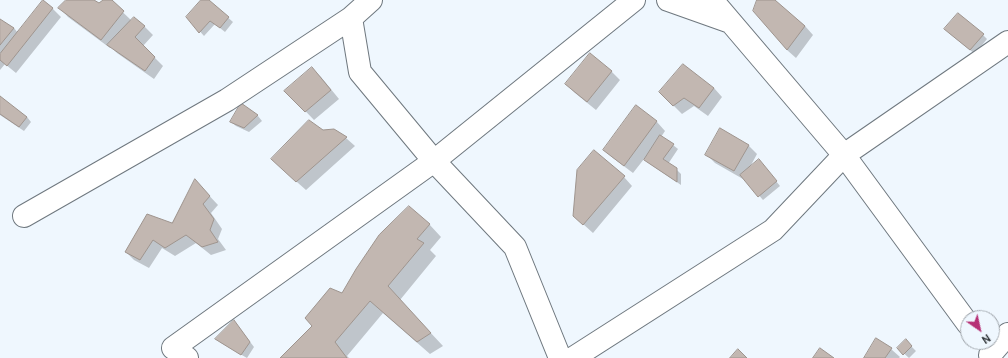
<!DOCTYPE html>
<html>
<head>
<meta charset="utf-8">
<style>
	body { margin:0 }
	#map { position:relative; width:1008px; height:358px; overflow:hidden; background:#eff7fe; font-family:Cabin,sans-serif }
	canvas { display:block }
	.north { position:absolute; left:960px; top:310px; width:40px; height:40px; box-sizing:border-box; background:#eff7fe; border:1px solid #a1a7ad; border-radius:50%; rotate:146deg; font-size:11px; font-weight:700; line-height:16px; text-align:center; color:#2c3033 }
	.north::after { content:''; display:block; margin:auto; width:14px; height:18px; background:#b63075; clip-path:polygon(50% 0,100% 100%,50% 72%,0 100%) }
</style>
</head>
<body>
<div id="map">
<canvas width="1008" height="358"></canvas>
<div class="north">N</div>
</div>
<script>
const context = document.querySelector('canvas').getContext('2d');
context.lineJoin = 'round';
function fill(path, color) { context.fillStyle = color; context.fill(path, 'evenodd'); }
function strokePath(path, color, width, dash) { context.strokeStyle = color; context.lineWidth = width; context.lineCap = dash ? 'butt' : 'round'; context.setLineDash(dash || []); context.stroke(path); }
fill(new Path2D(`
	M 68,0 L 92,0 L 99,5 L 104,0 L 110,0 L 132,21 L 144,26 L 153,35 L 143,46 L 163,66 L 154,79 L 117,53 L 111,47 L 110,48 L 68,17 L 60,8 Z
	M 203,0 L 208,0 L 233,22 L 225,32 L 215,24 L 204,36 L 187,17 Z
	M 758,0 L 774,0 L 805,26 L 813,35 L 796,58 L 787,50 L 754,11 Z
	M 52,8 L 61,17 L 16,73 L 5,64 L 0,70 L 0,20 L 14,28 L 18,33 Z
	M 950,34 L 983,35 L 987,39 L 975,54 Z
	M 312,69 L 321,77 L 339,99 L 314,120 L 286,91 Z
	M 611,71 L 620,80 L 596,110 L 575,93 L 566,84 Z
	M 714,88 L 722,97 L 708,116 L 694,106 L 682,114 L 660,92 Z
	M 0,97 L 27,117 L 31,122 L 24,131 L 0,115 Z
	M 241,104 L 258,116 L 262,121 L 249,132 L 236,126 L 231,122 Z
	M 636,107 L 657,122 L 665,131 L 661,137 L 673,145 L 678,149 L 668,164 L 676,169 L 681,174 L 681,185 L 650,164 L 644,159 L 633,173 L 613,158 L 604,150 Z
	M 334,130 L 346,138 L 355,146 L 306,190 L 281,168 L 322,131 Z
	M 721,130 L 749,146 L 757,154 L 750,167 L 763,165 L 780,186 L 763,200 L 744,178 L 743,179 L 715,163 L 707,155 Z
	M 624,177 L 632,186 L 593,233 L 583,224 Z
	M 203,189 L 218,205 L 211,213 L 222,229 L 218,239 L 226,250 L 211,255 L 196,243 L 175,256 L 162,248 L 149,268 L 134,260 L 126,252 L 172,225 Z
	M 429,224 L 441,237 L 430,250 L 436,256 L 400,300 L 443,346 L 430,354 L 383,313 L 347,356 L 349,358 L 281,358 L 313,327 L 343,294 Z
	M 238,326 L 254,347 L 247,358 L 221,343 L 216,339 Z
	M 906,341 L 916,351 L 909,358 L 898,348 Z
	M 891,349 L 900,357 L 899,358 L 865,358 Z`), '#0003');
const building = new Path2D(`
	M 43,0 L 53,8 L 7,66 L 0,60 L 0,54 Z
	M 66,0 L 94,0 L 99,3 L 103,0 L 112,0 L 124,11 L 101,40 L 58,8 Z
	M 201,0 L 209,0 L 229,17 L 220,28 L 210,21 L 199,33 L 186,17 Z
	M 757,0 L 775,0 L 805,26 L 787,50 L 753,11 Z
	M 958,13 L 984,34 L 970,50 L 944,29 Z
	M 134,17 L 145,26 L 135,37 L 155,57 L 145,71 L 107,45 Z
	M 0,19 L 14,28 L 0,45 Z
	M 590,53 L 612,71 L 587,102 L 565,84 Z
	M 683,64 L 714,88 L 699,108 L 684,98 L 673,106 L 659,92 Z
	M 312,67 L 331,90 L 305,112 L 284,91 Z
	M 0,96 L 27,117 L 19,127 L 0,114 Z
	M 241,103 L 258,115 L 244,128 L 230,122 Z
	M 636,105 L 657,121 L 624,166 L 603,150 Z
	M 309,120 L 323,130 L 334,129 L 347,137 L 296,182 L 271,159 Z
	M 720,128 L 749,145 L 734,171 L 705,155 Z
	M 660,135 L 674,144 L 663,159 L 677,168 L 677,182 L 644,160 Z
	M 594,150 L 625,176 L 583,225 L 573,216 L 577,170 Z
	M 759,159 L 777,181 L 758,197 L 740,175 Z
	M 195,179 L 210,196 L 203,204 L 214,219 L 210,230 L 218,242 L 202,247 L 186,235 L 165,248 L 153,240 L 140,260 L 125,252 L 147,214 L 172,223 Z
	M 409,206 L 430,224 L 417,239 L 424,243 L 388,286 L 431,333 L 417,342 L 370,301 L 335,342 L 347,358 L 280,358 L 312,326 L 305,318 L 330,288 L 342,293 L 356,269 L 379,235 Z
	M 234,320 L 250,342 L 241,355 L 215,339 Z
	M 876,338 L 892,348 L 885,358 L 864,358 Z
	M 906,339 L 912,346 L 903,355 L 897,348 Z
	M 820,348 L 834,358 L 813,358 Z
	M 738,349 L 747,358 L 730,358 Z`);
fill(building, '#c2b7b1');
strokePath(building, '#9e948e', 1);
const street = new Path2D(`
	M 668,0 L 730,22
	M 712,0 L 844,155 L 968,324
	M 351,18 L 360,72 L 434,161 L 515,247 L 560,358
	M 24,216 L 227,100 L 351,18 L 371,0
	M 990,355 L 1008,334
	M 187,358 L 173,348 L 434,161 L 634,0
	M 573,358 L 773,230 L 844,155 L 1008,42`);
strokePath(street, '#6f787f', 24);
strokePath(street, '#fff', 22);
</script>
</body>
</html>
